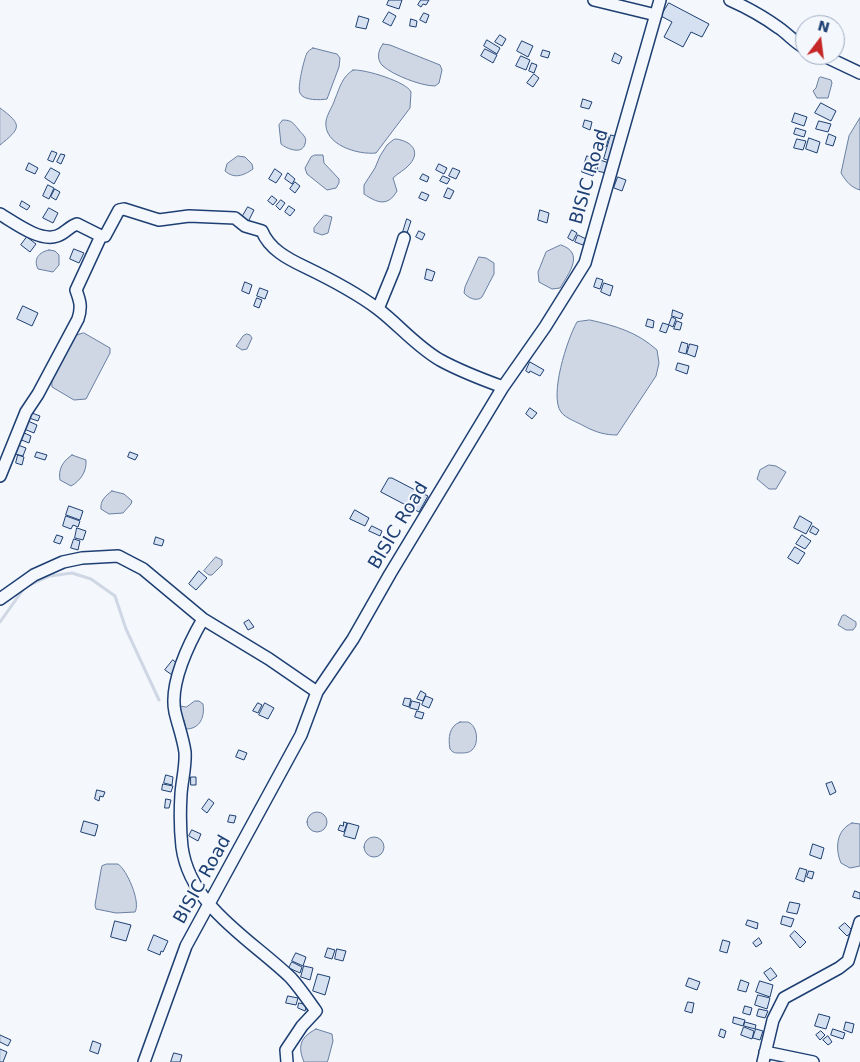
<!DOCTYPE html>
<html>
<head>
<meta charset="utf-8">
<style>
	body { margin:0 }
	#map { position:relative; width:860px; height:1062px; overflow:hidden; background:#f4f7fb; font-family:"DejaVu Sans",sans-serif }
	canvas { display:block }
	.north { position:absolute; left:795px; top:15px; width:50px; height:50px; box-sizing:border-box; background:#f4f7fb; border:1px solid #9eadc5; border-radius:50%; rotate:15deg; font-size:14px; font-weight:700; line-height:20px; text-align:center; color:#1d3f73 }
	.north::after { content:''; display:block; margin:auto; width:18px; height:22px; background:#c62828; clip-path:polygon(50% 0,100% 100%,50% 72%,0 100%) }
</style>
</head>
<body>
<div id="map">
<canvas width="860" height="1062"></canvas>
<div class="north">N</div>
</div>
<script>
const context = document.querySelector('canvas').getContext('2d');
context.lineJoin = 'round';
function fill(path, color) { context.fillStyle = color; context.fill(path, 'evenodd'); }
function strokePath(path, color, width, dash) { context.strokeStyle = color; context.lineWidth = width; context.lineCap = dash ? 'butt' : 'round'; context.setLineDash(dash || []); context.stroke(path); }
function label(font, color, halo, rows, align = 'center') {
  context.font = font + ' "DejaVu Sans",sans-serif'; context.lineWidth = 4; context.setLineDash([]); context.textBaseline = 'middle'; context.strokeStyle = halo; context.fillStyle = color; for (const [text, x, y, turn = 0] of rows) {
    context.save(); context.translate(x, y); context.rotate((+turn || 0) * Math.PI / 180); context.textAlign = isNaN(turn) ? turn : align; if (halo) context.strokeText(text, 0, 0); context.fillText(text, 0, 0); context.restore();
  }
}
const water = new Path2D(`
	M 383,44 L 390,45 L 440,65 L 442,70 L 439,83 L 435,86 C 421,86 393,75 383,66 C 376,60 378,50 383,44 Z
	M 313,48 L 337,54 L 340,58 L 339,67 L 327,99 C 321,100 303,101 300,93 C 297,88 304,59 307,53 C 308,51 311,49 313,48 Z
	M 353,70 C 365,69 407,82 411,92 L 410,108 L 376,153 C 358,155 323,145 326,121 C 327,114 333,106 335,99 C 340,87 342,77 353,70 Z
	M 821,77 L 831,80 L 832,83 L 828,98 L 817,98 L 813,91 L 816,88 L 819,78 Z
	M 0,108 C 23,125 21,128 0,145 Z
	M 860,118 L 860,190 C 850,187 846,181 841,173 L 849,136 Z
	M 283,120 C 292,120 293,123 299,130 C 300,132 303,134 304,136 C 306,138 306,141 305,144 C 302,155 287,149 281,144 L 279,125 Z
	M 396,139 C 411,141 421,151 410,164 C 405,170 398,173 393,178 L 397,191 C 388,207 377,203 364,194 L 364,185 L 375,168 L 380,156 L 387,145 L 393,140 Z
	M 315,155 L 323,155 L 324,163 L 339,179 L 339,183 L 336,188 L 327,190 L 307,174 L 305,168 L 311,157 Z
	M 238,156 L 245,157 L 252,164 L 253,169 C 243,176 234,179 225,171 L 227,164 Z
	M 325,215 L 332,217 L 328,233 L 322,235 L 314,232 L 314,228 Z
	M 561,245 C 585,253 569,273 560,288 L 552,289 L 539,282 L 538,272 L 546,252 Z
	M 49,250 L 55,251 L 59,255 L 59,265 L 53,272 L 38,269 C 33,259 39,252 49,250 Z
	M 479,257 L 486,258 L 494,263 L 494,274 L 482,297 C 477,302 468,298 464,293 L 465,287 Z
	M 590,320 C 616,326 637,332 657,350 L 659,363 L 656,376 L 617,435 C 605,435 595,432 584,426 C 577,422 565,418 561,412 C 549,396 567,339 577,322 Z
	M 84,333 L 110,348 L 110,353 L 86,399 L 74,400 L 52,387 C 50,373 65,350 71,337 Z
	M 247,334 L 250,335 L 252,338 L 247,349 L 242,350 L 236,346 L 243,336 Z
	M 72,455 L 86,460 C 87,472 80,481 71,486 L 60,480 C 58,469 63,461 72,455 Z
	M 769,465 L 776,466 L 786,472 L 776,489 L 769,489 L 757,479 L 760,470 Z
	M 112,491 L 124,494 L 132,501 L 131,504 L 123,513 L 109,514 L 101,509 C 100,501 105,496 112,491 Z
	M 216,557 L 222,560 L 222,565 L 212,575 L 209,575 L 204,571 Z
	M 845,615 L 856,622 L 856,626 L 853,630 L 846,630 L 838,625 L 842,616 Z
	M 195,701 L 199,701 L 203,704 C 205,717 200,729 186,729 L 184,720 L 178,713 L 180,706 L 186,707 Z
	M 460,722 C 460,722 468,722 468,722 C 478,726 479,744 472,750 C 469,753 464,753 460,753 C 455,753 453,753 450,749 C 448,738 449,726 460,722 Z
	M307 822a10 10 0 1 1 20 0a10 10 0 1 1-20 0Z
	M 852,823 L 860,824 L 860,866 L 850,868 L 841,863 C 835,849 836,830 852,823 Z
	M364 847a10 10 0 1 1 20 0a10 10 0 1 1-20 0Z
	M 107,864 L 118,864 C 127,870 141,902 135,912 L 116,913 L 96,909 L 95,905 L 101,870 L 102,866 Z
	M 316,1029 L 332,1034 L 333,1041 L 328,1060 L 327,1062 L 304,1062 C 297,1045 301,1037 316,1029 Z`);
fill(water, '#cfd7e4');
strokePath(water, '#687fa3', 1);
strokePath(new Path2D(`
	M 0,622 L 25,587 L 50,576 L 72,573 L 91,579 L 115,596 L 126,629 L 159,700`), '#cfd7e4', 3);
const building = new Path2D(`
	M 389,0 L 402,0 L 399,9 L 387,5 Z
	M 421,0 L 429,0 L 426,5 L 423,4 L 421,7 L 418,5 Z
	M 669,3 L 709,24 L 702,37 L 691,32 L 683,47 L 664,37 L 672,22 L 661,16 Z
	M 389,12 L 396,16 L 391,26 L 383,22 Z
	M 424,13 L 429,15 L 426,23 L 420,20 Z
	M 359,16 L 369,19 L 366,29 L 356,27 Z
	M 411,19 L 417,21 L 416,27 L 410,26 Z
	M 500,35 L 506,39 L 502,46 L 495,42 Z
	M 487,40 L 500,48 L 497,54 L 484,46 Z
	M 522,41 L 533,46 L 528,57 L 517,51 Z
	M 485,49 L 497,55 L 493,63 L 481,56 Z
	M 543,50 L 550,52 L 548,58 L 541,56 Z
	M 615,53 L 622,57 L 619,64 L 612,61 Z
	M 521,56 L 530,60 L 526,70 L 516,66 Z
	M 532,63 L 537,65 L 534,73 L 529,71 Z
	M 534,74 L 539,78 L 533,87 L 527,83 Z
	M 583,99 L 592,102 L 589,109 L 581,107 Z
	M 821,103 L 836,111 L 831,121 L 815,113 Z
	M 795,113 L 807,117 L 804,126 L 792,122 Z
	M 585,120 L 592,122 L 590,130 L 583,127 Z
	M 819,121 L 831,124 L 828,132 L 816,129 Z
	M 796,128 L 806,131 L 804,137 L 794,134 Z
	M 829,134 L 836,137 L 833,146 L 826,144 Z
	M 602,135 L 609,137 L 606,147 L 598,145 Z
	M 611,135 L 618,137 L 610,161 L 604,159 Z
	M 809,138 L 820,142 L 817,153 L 806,149 Z
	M 797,139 L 806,141 L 803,150 L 794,148 Z
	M 52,151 L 57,153 L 53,162 L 48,160 Z
	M 61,154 L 65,155 L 61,164 L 57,162 Z
	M 587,156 L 598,159 L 593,176 L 582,172 Z
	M 600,160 L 609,163 L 606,173 L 597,171 Z
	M 29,163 L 38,168 L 35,174 L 26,170 Z
	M 439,164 L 447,168 L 444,174 L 436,170 Z
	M 51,168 L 60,173 L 54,184 L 45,178 Z
	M 453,168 L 460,171 L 456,179 L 449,176 Z
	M 275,169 L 282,174 L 276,183 L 269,179 Z
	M 288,173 L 295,179 L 292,184 L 285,179 Z
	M 423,174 L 429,177 L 427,182 L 420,179 Z
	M 443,176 L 450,179 L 447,184 L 440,181 Z
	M 618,177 L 626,180 L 622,191 L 614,188 Z
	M 295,182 L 300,186 L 295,193 L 290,189 Z
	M 48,185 L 54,188 L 49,199 L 43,196 Z
	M 448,188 L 454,191 L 450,199 L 444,197 Z
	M 55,189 L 60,192 L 56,200 L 51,197 Z
	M 422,192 L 429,195 L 426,201 L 419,198 Z
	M 272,196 L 277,200 L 273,205 L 268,201 Z
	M 281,200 L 285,203 L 280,210 L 276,206 Z
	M 22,201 L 30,206 L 27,210 L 20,206 Z
	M 289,206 L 295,210 L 290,216 L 285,212 Z
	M 248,207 L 254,210 L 248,222 L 241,219 Z
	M 49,208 L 58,213 L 53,223 L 43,218 Z
	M 540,210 L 549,213 L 547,223 L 538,220 Z
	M 407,219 L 411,221 L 407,233 L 403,232 Z
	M 572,230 L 577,233 L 573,241 L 568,238 Z
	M 419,231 L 425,234 L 422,240 L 416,237 Z
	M 578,235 L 586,239 L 583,245 L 575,242 Z
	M 27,237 L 36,244 L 30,252 L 21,245 Z
	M 74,249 L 84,253 L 79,263 L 70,259 Z
	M 427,269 L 435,272 L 432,281 L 425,279 Z
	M 597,278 L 603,280 L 600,289 L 594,287 Z
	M 245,282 L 252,285 L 249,294 L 242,291 Z
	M 604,283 L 613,286 L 610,296 L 601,292 Z
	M 260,288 L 268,291 L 265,299 L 257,296 Z
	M 257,298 L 262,300 L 259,308 L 254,306 Z
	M 23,306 L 38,313 L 32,326 L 17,319 Z
	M 673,310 L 683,314 L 681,319 L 672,316 Z
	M 672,317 L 676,319 L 673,327 L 669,325 Z
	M 648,319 L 654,321 L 653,328 L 646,326 Z
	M 677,321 L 682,323 L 680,330 L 674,329 Z
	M 663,323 L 669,325 L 666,333 L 660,331 Z
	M 682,342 L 688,344 L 686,354 L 679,352 Z
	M 690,344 L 698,346 L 695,357 L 687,354 Z
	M 530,362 L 544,370 L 540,376 L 530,371 L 529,373 L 526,371 Z
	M 678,363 L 689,366 L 687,374 L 676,370 Z
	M 530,408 L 537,413 L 532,419 L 526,414 Z
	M 32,413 L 40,416 L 38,421 L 29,418 Z
	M 28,421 L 37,425 L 34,433 L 24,429 Z
	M 22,432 L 31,436 L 29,443 L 19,439 Z
	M 18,445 L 26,448 L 23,456 L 15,454 Z
	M 37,452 L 47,455 L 45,460 L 35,457 Z
	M 130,452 L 138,455 L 135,460 L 128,457 Z
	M 18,455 L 24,457 L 22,465 L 16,463 Z
	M 389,478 L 392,478 L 415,490 L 418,485 L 427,489 L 424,494 L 428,496 L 419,512 L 381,492 Z
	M 69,506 L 83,511 L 80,520 L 66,515 Z
	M 355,510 L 369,518 L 365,526 L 350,519 Z
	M 66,516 L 80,521 L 78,527 L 73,525 L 71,529 L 63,526 Z
	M 800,516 L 812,523 L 806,534 L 794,528 Z
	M 372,526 L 382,531 L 380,536 L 369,531 Z
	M 813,526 L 819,530 L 816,535 L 810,532 Z
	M 77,528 L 86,531 L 83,540 L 75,538 Z
	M 57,535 L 63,537 L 60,544 L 54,542 Z
	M 802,535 L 811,541 L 805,549 L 796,544 Z
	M 156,537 L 164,540 L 162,546 L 154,544 Z
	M 74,539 L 80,541 L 78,550 L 71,548 Z
	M 795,547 L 805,553 L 798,564 L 788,558 Z
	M 199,571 L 207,578 L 196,590 L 189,584 Z
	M 249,620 L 254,627 L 248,630 L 244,623 Z
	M 173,660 L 179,665 L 172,675 L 165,670 Z
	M 421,691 L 426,694 L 423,701 L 417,699 Z
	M 426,696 L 433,699 L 429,708 L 422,705 Z
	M 405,698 L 411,699 L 409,707 L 403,705 Z
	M 412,701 L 420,703 L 418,710 L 410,708 Z
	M 258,703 L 262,705 L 258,713 L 253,711 Z
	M 265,703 L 274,708 L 268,719 L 259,715 Z
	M 417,711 L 424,713 L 422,719 L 415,717 Z
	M 239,750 L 247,753 L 244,760 L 236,757 Z
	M 166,775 L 173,777 L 172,785 L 164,783 Z
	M 191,777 L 196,777 L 196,785 L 191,785 Z
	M 832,782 L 836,792 L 830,795 L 826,784 Z
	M 163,784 L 173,786 L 171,792 L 162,790 Z
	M 97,790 L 105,792 L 103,797 L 100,796 L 99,801 L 95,799 Z
	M 166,799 L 171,800 L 169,808 L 165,808 Z
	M 209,799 L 214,803 L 207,813 L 202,809 Z
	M 230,815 L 236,816 L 234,823 L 228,822 Z
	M 84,821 L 98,825 L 95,836 L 81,832 Z
	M 344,822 L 347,823 L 344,832 L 338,830 L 340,825 L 343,826 Z
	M 348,823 L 359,826 L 355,839 L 344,836 Z
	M 192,830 L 201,834 L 198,841 L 189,836 Z
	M 813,844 L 824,848 L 821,859 L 810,855 Z
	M 800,868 L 807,870 L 804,882 L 796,879 Z
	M 809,871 L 814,872 L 812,879 L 807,877 Z
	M 855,891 L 860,893 L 860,899 L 853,897 Z
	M 790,902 L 800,904 L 797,914 L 787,912 Z
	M 783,916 L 794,919 L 791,927 L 781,924 Z
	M 748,920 L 758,923 L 757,929 L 746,925 Z
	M 115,921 L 131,925 L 126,941 L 111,937 Z
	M 845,923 L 853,931 L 847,936 L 839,928 Z
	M 795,931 L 806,942 L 800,948 L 790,936 Z
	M 154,935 L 168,941 L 163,952 L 161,951 L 160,955 L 148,950 Z
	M 759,938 L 762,943 L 756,947 L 753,943 Z
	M 723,940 L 730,942 L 727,953 L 720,951 Z
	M 328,948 L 335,950 L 332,959 L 325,957 Z
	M 337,949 L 346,951 L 343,961 L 335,959 Z
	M 296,953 L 306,957 L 303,966 L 292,961 Z
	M 292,962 L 302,967 L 300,973 L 289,968 Z
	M 304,966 L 313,968 L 310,980 L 301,977 Z
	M 771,968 L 777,976 L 770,981 L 764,973 Z
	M 318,974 L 330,977 L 325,995 L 313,991 Z
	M 689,978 L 700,982 L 697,990 L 686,986 Z
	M 741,980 L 749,983 L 746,992 L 738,990 Z
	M 760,981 L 773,985 L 770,997 L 756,992 Z
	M 758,995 L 770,998 L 767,1009 L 755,1005 Z
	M 288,996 L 298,998 L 296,1005 L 286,1003 Z
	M 688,1002 L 694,1003 L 692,1013 L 685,1011 Z
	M 299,1003 L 307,1005 L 305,1011 L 298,1008 Z
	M 745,1006 L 752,1008 L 750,1015 L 743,1013 Z
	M 759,1009 L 768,1011 L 765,1018 L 757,1016 Z
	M 819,1014 L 830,1017 L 826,1029 L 815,1026 Z
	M 734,1017 L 745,1020 L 743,1026 L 733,1023 Z
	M 745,1022 L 756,1025 L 755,1029 L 744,1026 Z
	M 846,1022 L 854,1024 L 852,1033 L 844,1030 Z
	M 744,1027 L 754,1031 L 752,1039 L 741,1035 Z
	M 721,1029 L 726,1031 L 724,1038 L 719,1036 Z
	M 756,1029 L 763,1031 L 760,1040 L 753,1038 Z
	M 833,1029 L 845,1033 L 843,1039 L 831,1035 Z
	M 821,1031 L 825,1035 L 820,1040 L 816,1035 Z
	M 0,1035 L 11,1040 L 8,1046 L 0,1042 Z
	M 828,1036 L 832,1042 L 828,1045 L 823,1040 Z
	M 93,1041 L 101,1044 L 98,1054 L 90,1051 Z
	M 0,1049 L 7,1052 L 3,1062 L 0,1062 Z
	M 174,1053 L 182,1055 L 180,1062 L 171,1062 Z`);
fill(building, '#d5e0f0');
strokePath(building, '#1d3f73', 1);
const minor = new Path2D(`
	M 594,0 L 656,15
	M 730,0 C 748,8 764,17 779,28 C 788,34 795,43 805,48
	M 822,55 L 860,73
	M 0,214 C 15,223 40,242 57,236 C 66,233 68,227 77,224 L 101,236 L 105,236 L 119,210 L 124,209 L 159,220 L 189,216 L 235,218 L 245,226 L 262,231 C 269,249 288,259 305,267 C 330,279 355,292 378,309 C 399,325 416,346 440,360 C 460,371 481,379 503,387
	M 378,309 L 394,270 L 404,238
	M 0,476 L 26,412 L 38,394 L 78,319 C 82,307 80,301 76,290 L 101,236
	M 0,599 L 34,575 L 63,562 L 82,558 L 118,556 L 143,569 L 203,619 L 269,659 L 317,692
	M 203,619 C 189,643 169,684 175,712 C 178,725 183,738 185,752 C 186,766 182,780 181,794 C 180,811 180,830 182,847 C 190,907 252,940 291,978 C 300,988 308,1000 316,1011 L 302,1026 L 286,1050 L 287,1062
	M 765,1052 L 813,1062
	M 144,1062 L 186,946 L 301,735 L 317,692 L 353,639 L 390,574 L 503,387 L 545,327 L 585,263 L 660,0
	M 763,1062 L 773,1020 L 784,998 L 839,968 L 848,961 L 860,922`);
strokePath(minor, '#1d3f73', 14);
strokePath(minor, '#f4f7fb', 11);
label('18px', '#1d3f73', '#f4f7fb', [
	["BISIC Road",590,177,-74],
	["BISIC Road",399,526,-59],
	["BISIC Road",203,880,-61]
]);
</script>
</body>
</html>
